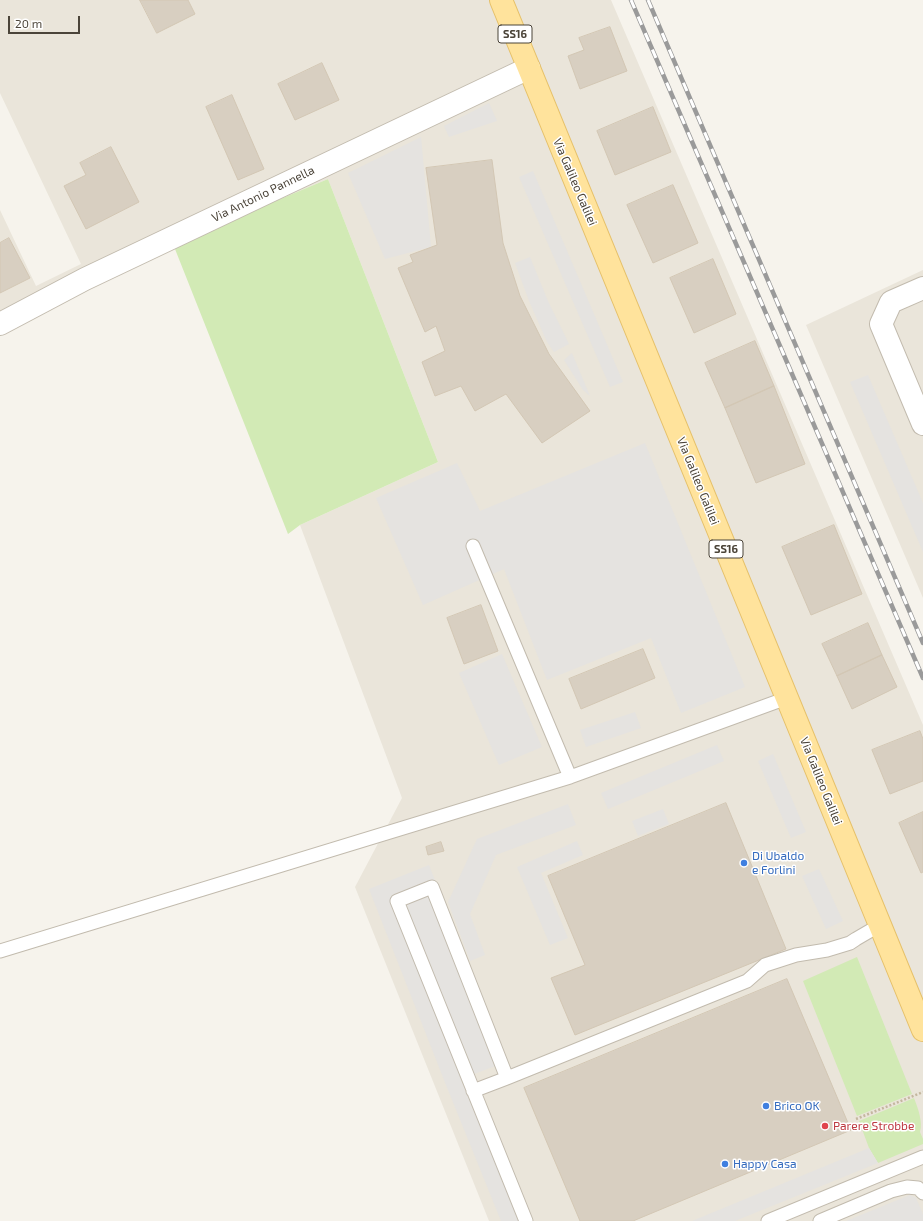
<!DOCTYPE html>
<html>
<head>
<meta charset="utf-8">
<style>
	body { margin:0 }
	#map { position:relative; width:923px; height:1221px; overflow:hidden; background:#f6f3ec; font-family:"Exo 2",sans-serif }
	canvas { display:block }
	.scale { position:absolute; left:8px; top:16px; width:72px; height:18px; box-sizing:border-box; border:2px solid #4b4439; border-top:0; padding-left:5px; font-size:12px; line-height:14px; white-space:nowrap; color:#4b4439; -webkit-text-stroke:3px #fff; paint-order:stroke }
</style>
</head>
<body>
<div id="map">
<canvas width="923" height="1221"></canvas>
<div class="scale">20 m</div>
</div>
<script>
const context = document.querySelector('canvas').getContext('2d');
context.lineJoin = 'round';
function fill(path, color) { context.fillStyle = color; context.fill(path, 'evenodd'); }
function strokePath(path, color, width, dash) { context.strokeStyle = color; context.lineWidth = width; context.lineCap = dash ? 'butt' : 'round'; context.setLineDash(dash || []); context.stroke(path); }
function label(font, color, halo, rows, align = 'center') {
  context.font = font + ' "Exo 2",sans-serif'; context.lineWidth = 3; context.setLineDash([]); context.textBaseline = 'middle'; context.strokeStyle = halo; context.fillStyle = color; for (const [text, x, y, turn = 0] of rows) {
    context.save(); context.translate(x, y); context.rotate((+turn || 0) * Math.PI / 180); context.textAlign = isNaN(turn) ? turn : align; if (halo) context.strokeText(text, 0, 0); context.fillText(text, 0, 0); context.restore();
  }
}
fill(new Path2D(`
	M 0,0 L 611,0 L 923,725 L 923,1221 L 489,1221 L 355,887 L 402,798 L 300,525 L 438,462 L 328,179 L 0,318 L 0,210 L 36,286 L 81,264 L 0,93 Z
	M 923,270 L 923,598 L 806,325 Z`), '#eae5da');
fill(new Path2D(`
	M 328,179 L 438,462 L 300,525 L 288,534 L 173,244 Z
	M 857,957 L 912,1094 L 857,1116 L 803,981 Z
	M 914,1098 C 918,1108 923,1122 920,1132 L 923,1139 L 923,1144 L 878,1163 L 869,1148 L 859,1121 Z`), '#d2eab5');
fill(new Path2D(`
	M 489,103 L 497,121 L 449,137 L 444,126 Z
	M 421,137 L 431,247 L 385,259 L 348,173 Z
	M 533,171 L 623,382 L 610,387 L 519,177 Z
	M 530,257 L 548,301 L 569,344 L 554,352 L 547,342 L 529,301 L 515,263 Z
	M 572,353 L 590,396 L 583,390 L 564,360 Z
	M 868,375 L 923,503 L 923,552 L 850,382 Z
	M 645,443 L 745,687 L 681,713 L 651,638 L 547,680 L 504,569 L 423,605 L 376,498 L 457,463 L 480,511 Z
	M 502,654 L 542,747 L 499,765 L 459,673 Z
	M 635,712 L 641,728 L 586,747 L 580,730 Z
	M 717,745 L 724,761 L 608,809 L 601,793 Z
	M 773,754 L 806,832 L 791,838 L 758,761 Z
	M 568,804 L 576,825 L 496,855 L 470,914 L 485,955 L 470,961 L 448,902 L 477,839 Z
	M 663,809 L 669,824 L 638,836 L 632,821 Z
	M 577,841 L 583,855 L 541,873 L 568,938 L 550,945 L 517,867 Z
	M 429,865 L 506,1062 L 461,1079 L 519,1221 L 501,1221 L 446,1085 L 369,889 Z
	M 819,869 L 843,921 L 826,929 L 802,876 Z
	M 869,1148 L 878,1163 L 735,1221 L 692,1221 Z
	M 910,1195 L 916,1198 L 923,1214 L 923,1221 L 846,1221 Z`), '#e5e3e0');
const building = new Path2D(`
	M 140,0 L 188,0 L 195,14 L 157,33 Z
	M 610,27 L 627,71 L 580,89 L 568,56 L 584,50 L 579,38 Z
	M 322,63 L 339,100 L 295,120 L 278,84 Z
	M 232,95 L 264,169 L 238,180 L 206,107 Z
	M 653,107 L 671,152 L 615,175 L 597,131 Z
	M 111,147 L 139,202 L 86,229 L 64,186 L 86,175 L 80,163 Z
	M 492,160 L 503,243 L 520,296 L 549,354 L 590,411 L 542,443 L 506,394 L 475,411 L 461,386 L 435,396 L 422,362 L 445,351 L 436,326 L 425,332 L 398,268 L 413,262 L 410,255 L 437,245 L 426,168 Z
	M 673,185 L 698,243 L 653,263 L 627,205 Z
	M 9,238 L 30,278 L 0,293 L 0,243 Z
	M 713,259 L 736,314 L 694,333 L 670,278 Z
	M 755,341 L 774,386 L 725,408 L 705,363 Z
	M 774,386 L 805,464 L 756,483 L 725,408 Z
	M 834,525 L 862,594 L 811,615 L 782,547 Z
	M 481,605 L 498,651 L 464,664 L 447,618 Z
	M 868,623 L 882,655 L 837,676 L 822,644 Z
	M 643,649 L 655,678 L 581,709 L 569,679 Z
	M 882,655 L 897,687 L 852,709 L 837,676 Z
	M 920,731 L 923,739 L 923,781 L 890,794 L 872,750 Z
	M 726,803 L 786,949 L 575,1035 L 551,978 L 585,965 L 548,876 Z
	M 923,812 L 923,872 L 921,873 L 899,823 Z
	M 441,842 L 444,851 L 428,855 L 426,847 Z
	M 787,979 L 851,1130 L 633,1221 L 580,1221 L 524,1088 Z`);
fill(building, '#d8cfc1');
strokePath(building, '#d3c7b4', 1);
const service = new Path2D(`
	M 473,546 L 570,777
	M 0,951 L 570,777 L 787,698
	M 507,1078 L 432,887 L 397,901 L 526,1221
	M 473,1091 L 507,1078 L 747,981 L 765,965 L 796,955 L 827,950 L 850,943 L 856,939 L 880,925
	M 768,1221 L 923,1157
	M 820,1221 L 891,1191 L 907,1187 L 918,1188 L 923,1193`);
const minor = new Path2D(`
	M 923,288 L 891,302 L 881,324 L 923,424
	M 0,324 L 85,279 L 529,68`);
const primary = new Path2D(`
	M 501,0 L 923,1030`);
strokePath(service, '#c2bbae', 15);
strokePath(minor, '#c2bbae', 24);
strokePath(primary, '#e6c16a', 24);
strokePath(new Path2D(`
	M 856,1119 L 923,1092`), '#c4b79f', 2.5, [2, 2]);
strokePath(service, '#fff', 13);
strokePath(minor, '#fff', 22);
strokePath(primary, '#ffe39c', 22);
const rail = new Path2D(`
	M 631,0 L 923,678
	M 648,0 L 923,643`);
strokePath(rail, '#9a9a9a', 4.5);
strokePath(rail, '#fff', 3, [9]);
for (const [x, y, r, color] of [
	[744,863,4,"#3f7fe0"],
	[766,1106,4,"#3f7fe0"],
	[825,1126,4,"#e0444e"],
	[725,1164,4,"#3f7fe0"]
]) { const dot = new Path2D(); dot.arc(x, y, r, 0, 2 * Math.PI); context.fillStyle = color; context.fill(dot); strokePath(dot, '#fff', 1.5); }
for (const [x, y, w] of [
	[515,34,34],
	[726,549,34]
]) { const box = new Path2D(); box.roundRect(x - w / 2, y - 9, w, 18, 3); context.fillStyle = '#fff'; context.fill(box); strokePath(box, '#4b4439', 1); }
label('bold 11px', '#4b4439', null, [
	["SS16",515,34],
	["SS16",726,549]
]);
label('12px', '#4b4439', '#fff', [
	["Via Galileo Galilei",575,182,67],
	["Via Antonio Pannella",263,194,-26],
	["Via Galileo Galilei",698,481,68],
	["Via Galileo Galilei",821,781,68]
]);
label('12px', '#366cbe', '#fff', [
	["Di Ubaldo",752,856],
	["e Forlini",752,870],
	["Brico OK",774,1106],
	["Happy Casa",733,1164]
], 'left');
label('12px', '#be3a42', '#fff', [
	["Parere Strobbe",833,1126]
], 'left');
</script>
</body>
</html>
